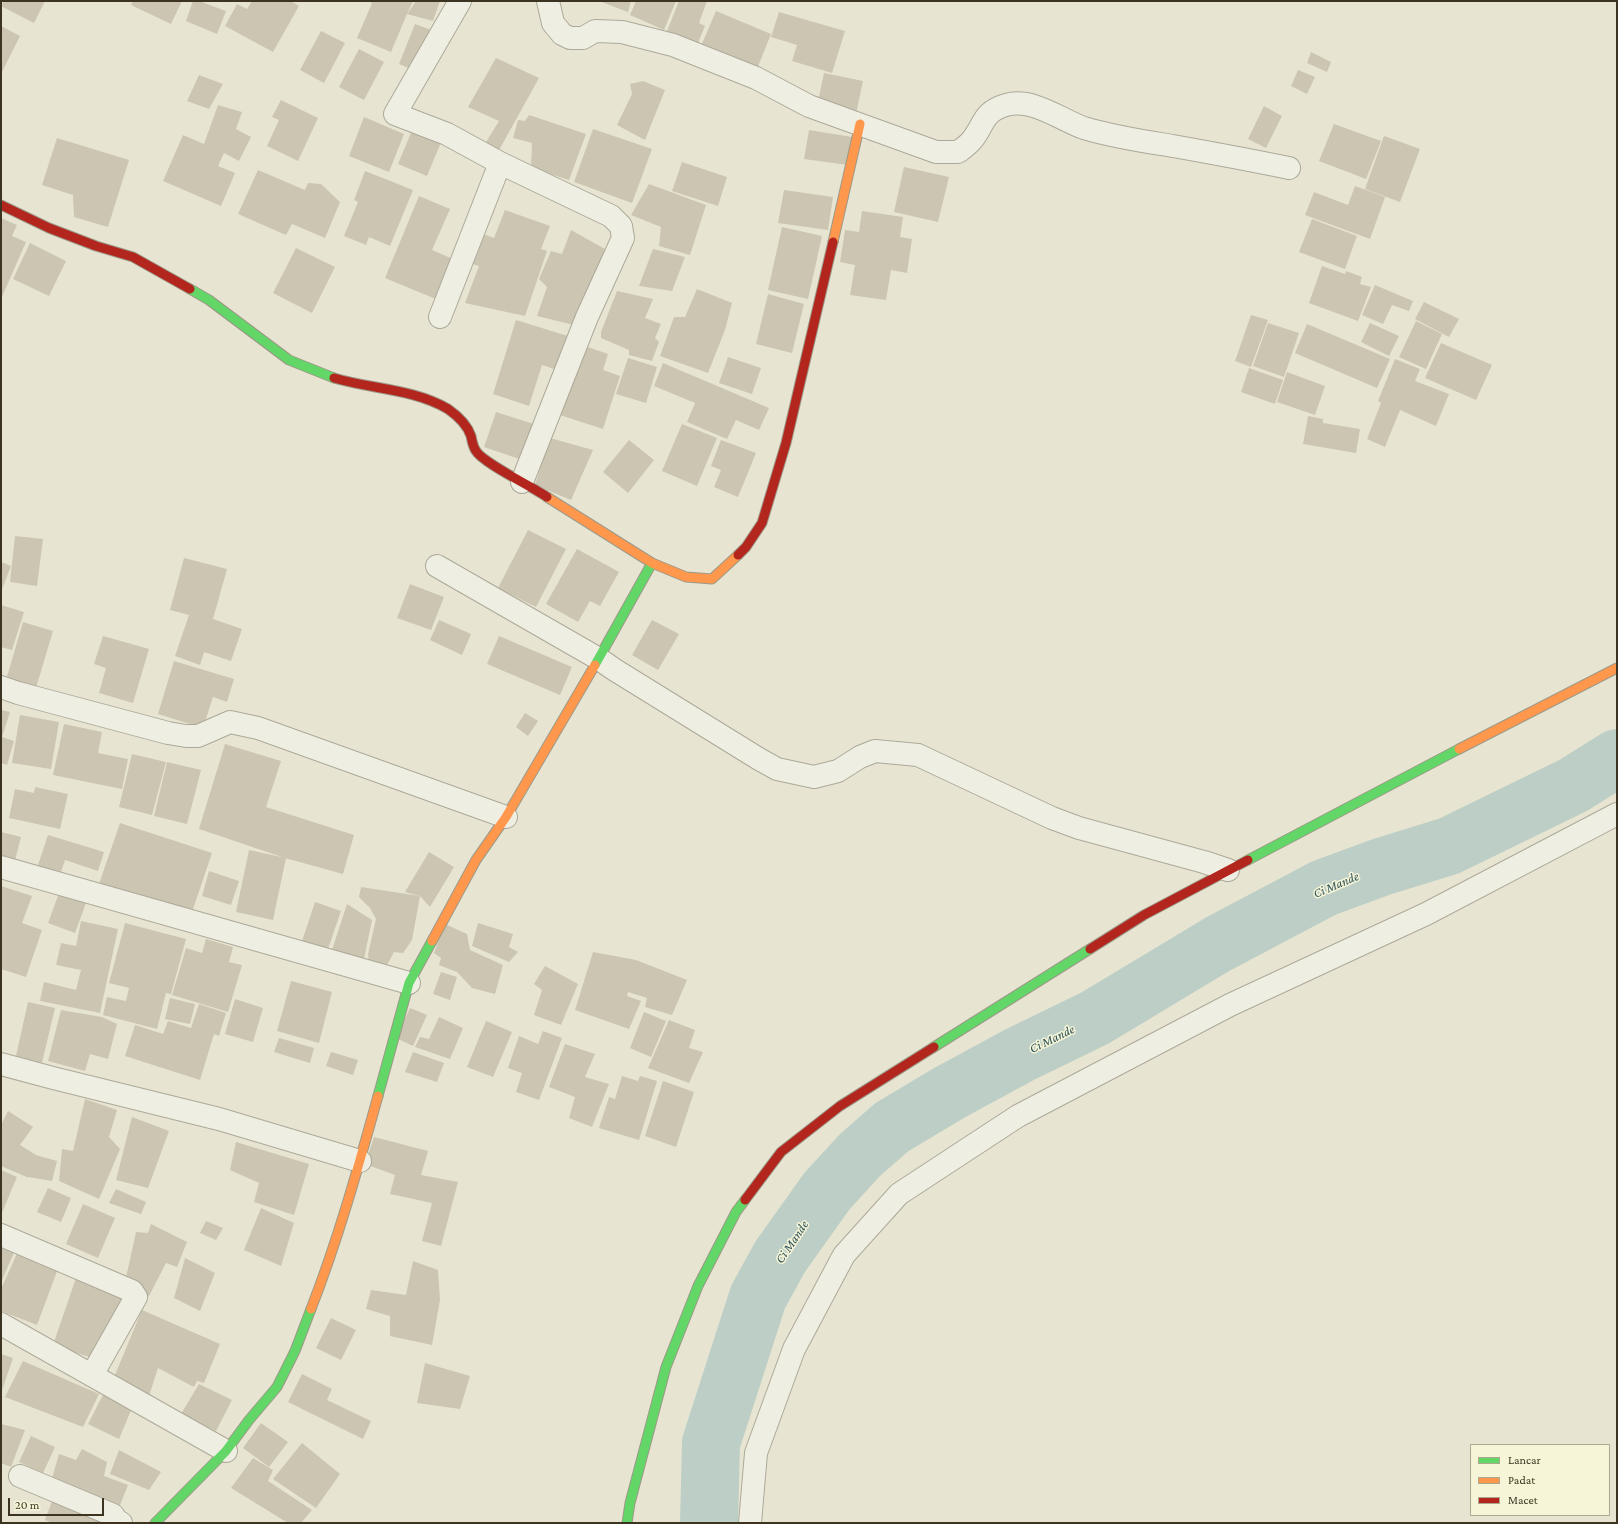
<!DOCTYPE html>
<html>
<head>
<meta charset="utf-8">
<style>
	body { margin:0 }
	#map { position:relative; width:1618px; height:1524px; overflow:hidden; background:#e7e5d1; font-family:"Crimson Pro",serif }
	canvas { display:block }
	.frame { position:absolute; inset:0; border:2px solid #3c3420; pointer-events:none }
	.legend { position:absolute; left:1470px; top:1444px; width:140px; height:72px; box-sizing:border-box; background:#f7f5d8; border:1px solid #aca88e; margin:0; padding:5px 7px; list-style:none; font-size:12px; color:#3c3420 }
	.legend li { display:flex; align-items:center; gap:8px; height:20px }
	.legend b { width:20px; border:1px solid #aca88e }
	.scale { position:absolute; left:8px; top:1498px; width:96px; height:18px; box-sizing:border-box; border:2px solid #3c3420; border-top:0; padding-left:5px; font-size:12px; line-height:14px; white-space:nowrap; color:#3c3420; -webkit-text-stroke:3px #f7f5d8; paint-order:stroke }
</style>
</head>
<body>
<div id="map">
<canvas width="1618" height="1524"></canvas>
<div class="frame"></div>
<ul class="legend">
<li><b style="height:5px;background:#63d668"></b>Lancar</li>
<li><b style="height:5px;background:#ff974d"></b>Padat</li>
<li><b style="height:5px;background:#b3261e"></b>Macet</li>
</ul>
<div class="scale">20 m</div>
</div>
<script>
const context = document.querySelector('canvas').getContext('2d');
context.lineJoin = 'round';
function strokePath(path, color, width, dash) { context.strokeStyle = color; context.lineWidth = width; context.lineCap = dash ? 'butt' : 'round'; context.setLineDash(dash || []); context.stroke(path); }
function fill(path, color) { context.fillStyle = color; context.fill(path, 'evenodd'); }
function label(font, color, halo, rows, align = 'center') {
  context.font = font + ' "Crimson Pro",serif'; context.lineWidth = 3; context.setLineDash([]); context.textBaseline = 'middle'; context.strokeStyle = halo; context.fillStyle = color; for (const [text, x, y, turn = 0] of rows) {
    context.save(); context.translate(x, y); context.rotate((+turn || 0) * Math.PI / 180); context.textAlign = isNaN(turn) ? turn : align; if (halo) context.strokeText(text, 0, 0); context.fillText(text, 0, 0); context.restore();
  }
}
strokePath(new Path2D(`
	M 709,1523 L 711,1443 L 758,1297 L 780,1257 L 827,1191 L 860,1155 L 892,1127 L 949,1093 L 1019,1055 L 1095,1018 L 1218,944 L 1324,888 L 1381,867 L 1449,846 L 1574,785 L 1617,758`), '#bccec6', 58);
fill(new Path2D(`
	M 4,1 L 45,1 L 34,23 L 1,6 Z
	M 133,1 L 182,1 L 171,24 L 131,5 Z
	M 193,1 L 199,1 L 226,11 L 217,34 L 186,21 Z
	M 252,1 L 291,1 L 299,6 L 273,52 L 225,26 L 237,4 L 247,9 Z
	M 367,1 L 413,1 L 407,14 L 416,1 L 440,1 L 433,21 L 407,14 L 391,52 L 357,38 L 372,3 Z
	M 599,1 L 631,1 L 628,12 Z
	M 636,1 L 676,1 L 664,30 L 630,15 Z
	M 679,1 L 707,1 L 699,23 L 705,26 L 698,43 L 667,31 Z
	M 716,11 L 771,34 L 757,69 L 701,46 Z
	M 779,12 L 845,31 L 832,73 L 792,61 L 797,45 L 771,37 Z
	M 415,24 L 434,31 L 418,72 L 399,64 Z
	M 1,26 L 20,36 L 1,74 Z
	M 321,31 L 345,43 L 324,83 L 300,70 Z
	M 359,49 L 384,62 L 364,100 L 339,87 Z
	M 1311,52 L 1331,62 L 1327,72 L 1307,63 Z
	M 496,58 L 539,78 L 498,152 L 483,147 L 499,121 L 468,107 Z
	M 1298,70 L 1315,77 L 1307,94 L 1291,86 Z
	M 824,73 L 863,81 L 856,114 L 817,106 Z
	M 199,75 L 223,84 L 209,109 L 187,101 Z
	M 643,81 L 665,90 L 645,140 L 617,125 L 632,94 L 630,84 Z
	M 281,100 L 318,118 L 298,161 L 267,146 L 279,120 L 272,117 Z
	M 218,105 L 242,112 L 236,129 L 251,137 L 239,161 L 224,153 L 218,166 L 235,173 L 221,206 L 163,181 L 183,135 L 204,144 Z
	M 1264,106 L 1282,116 L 1266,148 L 1248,139 Z
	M 529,115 L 586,134 L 569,180 L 531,168 L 532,143 L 513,138 L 518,120 L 525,121 Z
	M 364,117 L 404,134 L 389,172 L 349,156 Z
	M 1334,124 L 1381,141 L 1366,179 L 1319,161 Z
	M 413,128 L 442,140 L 427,176 L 398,164 Z
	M 593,129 L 652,149 L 632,203 L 574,182 Z
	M 809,130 L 852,137 L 848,165 L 804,159 Z
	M 1384,136 L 1420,149 L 1400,202 L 1365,189 Z
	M 57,138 L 129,160 L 108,227 L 74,217 L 73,195 L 42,185 Z
	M 682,162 L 727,177 L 718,206 L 672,191 Z
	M 904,167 L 949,177 L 938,222 L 894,212 Z
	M 258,170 L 305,190 L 308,183 L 321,184 L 340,202 L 325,238 L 292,224 L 286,235 L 238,214 Z
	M 365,171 L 413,190 L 390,246 L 369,237 L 366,245 L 344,236 L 358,202 L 354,200 Z
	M 649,184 L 706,205 L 690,255 L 659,246 L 661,227 L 631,215 Z
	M 1355,186 L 1385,197 L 1370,239 L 1305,215 L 1314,192 L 1348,205 Z
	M 784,190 L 833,197 L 828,230 L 778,223 Z
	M 419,196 L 450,209 L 432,250 L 460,262 L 443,302 L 385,278 Z
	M 505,210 L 550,226 L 541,249 L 547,251 L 525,316 L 465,303 L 479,266 L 466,262 L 478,232 L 494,238 Z
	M 862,211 L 903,217 L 900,237 L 912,239 L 907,273 L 891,270 L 886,300 L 850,295 L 855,265 L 840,262 L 845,230 L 859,232 Z
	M 1,218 L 17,225 L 12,236 L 26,242 L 1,299 Z
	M 1312,219 L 1357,236 L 1345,269 L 1299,252 Z
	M 782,227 L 822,236 L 808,299 L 768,290 Z
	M 571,230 L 612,253 L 578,326 L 537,316 L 547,287 L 539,279 L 551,251 L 562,254 Z
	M 30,243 L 66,261 L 49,296 L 13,279 Z
	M 296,248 L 335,267 L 312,313 L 273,293 Z
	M 653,249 L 685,257 L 672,291 L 639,286 Z
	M 1322,266 L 1345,274 L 1346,271 L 1362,277 L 1360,284 L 1371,287 L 1358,321 L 1309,303 Z
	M 1375,285 L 1413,301 L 1409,311 L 1392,305 L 1383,324 L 1362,315 Z
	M 697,289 L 732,303 L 725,330 L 708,373 L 660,356 L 674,317 L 685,317 Z
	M 617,291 L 653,299 L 645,318 L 661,324 L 655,338 L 659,342 L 652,361 L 629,355 L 629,350 L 601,338 L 601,332 Z
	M 768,294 L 804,304 L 792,353 L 756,344 Z
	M 1424,302 L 1459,319 L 1449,337 L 1415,319 Z
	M 1251,315 L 1268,320 L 1251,367 L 1235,361 Z
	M 516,320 L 571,337 L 560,371 L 542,365 L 529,406 L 493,394 Z
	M 1416,321 L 1442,334 L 1426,369 L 1399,357 Z
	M 1268,323 L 1299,333 L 1284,377 L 1253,366 Z
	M 1370,323 L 1399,336 L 1389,356 L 1361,342 Z
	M 1307,324 L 1390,359 L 1377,388 L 1295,353 Z
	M 1441,343 L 1492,365 L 1476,400 L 1425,378 Z
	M 582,345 L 608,354 L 603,370 L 620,376 L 603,429 L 557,414 Z
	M 728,357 L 761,368 L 752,394 L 719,383 Z
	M 628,358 L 657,367 L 646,403 L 616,394 Z
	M 1395,359 L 1420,369 L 1415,381 L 1449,394 L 1436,426 L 1400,410 L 1385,447 L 1367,439 L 1381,403 L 1378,401 Z
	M 663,363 L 769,408 L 759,430 L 736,420 L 727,439 L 687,422 L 695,403 L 654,386 Z
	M 1249,368 L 1283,380 L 1275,404 L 1241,392 Z
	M 1287,372 L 1325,386 L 1315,415 L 1277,402 Z
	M 496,412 L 537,425 L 525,461 L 484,447 Z
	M 1308,416 L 1323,419 L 1323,423 L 1360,429 L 1356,453 L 1303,444 Z
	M 682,424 L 717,438 L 697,486 L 662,471 Z
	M 550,438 L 593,450 L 571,500 L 535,485 Z
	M 629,440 L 654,460 L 628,493 L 603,472 Z
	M 721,440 L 756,453 L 738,497 L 714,487 L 721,470 L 711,466 Z
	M 528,530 L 566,549 L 536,607 L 498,588 Z
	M 15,536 L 43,539 L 37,586 L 10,582 Z
	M 577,549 L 619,572 L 600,606 L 590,601 L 578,622 L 546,604 Z
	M 184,558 L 227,569 L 213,619 L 242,629 L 231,661 L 204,652 L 200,665 L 175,656 L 189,615 L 170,610 Z
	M 1,562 L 11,566 L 1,592 Z
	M 410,584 L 444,597 L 431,630 L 397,618 Z
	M 1,605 L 24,612 L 12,650 L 1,647 Z
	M 439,620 L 471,634 L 462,655 L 430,640 Z
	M 652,620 L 679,634 L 658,670 L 632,655 Z
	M 23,622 L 53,631 L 36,688 L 6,680 Z
	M 103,636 L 149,649 L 133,703 L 99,693 L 106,668 L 94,664 Z
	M 499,636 L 572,667 L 560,695 L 487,664 Z
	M 174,661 L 234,679 L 227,702 L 213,697 L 203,728 L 158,714 Z
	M 1,710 L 10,712 L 2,737 L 14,741 L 7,765 L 1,763 Z
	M 525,713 L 538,721 L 528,736 L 516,727 Z
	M 20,715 L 59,722 L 51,769 L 12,763 Z
	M 64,724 L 102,732 L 98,753 L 128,759 L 122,789 L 53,775 Z
	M 225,744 L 281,761 L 266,807 L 354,835 L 343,874 L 285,858 L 199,829 Z
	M 132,754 L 166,762 L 152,815 L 119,807 Z
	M 167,762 L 201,770 L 187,824 L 154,816 Z
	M 35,787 L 68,794 L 60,829 L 9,818 L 15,789 L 34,793 Z
	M 120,823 L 212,853 L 190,918 L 98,887 Z
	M 1,832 L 21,837 L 13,868 L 1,865 Z
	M 48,835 L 104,852 L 98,871 L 65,860 L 60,875 L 37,868 Z
	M 249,850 L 286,858 L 273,920 L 236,912 Z
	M 429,852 L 454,867 L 430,907 L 420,896 L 412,940 L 403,953 L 394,952 L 386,967 L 370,970 L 368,954 L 376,919 L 370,908 L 359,897 L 361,887 L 420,896 L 405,892 Z
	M 209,871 L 239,881 L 231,905 L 202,896 Z
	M 1,886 L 32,896 L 22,923 L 42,930 L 26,977 L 1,969 Z
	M 59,893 L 86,903 L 75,933 L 48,923 Z
	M 315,902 L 341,911 L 328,949 L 302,941 Z
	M 347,904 L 372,920 L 364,959 L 332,950 Z
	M 81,921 L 118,929 L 100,1013 L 40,1001 L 44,982 L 76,990 L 81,970 L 56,965 L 61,943 L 76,946 Z
	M 125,923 L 186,939 L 171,994 L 166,993 L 157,1029 L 103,1015 L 107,997 L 126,1001 L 129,988 L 109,983 Z
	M 478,923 L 513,934 L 509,947 L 518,952 L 509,962 L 472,946 Z
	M 445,924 L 467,934 L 470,950 L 503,965 L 495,994 L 472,988 L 457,972 L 439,965 L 441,958 L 434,953 Z
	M 206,939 L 233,947 L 229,962 L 242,965 L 228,1012 L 172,995 L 186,948 L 202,953 Z
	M 593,952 L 636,960 L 687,980 L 672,1015 L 645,1007 L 647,998 L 628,992 L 627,996 L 641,1001 L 629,1029 L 575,1010 Z
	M 545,966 L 578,984 L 561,1025 L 534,1015 L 542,990 L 534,984 Z
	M 441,972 L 457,977 L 450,1000 L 433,994 Z
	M 291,981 L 332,992 L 319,1043 L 277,1031 Z
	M 170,998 L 195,1004 L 190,1024 L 165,1019 Z
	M 235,999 L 263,1008 L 253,1042 L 225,1034 Z
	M 28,1002 L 55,1008 L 42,1063 L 16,1056 Z
	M 199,1004 L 226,1013 L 219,1036 L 214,1034 L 200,1080 L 125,1056 L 135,1025 L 163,1034 L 168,1021 L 191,1028 Z
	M 410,1008 L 427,1015 L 413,1046 L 396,1038 Z
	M 61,1010 L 102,1017 L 117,1024 L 108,1059 L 90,1054 L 85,1071 L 48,1061 Z
	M 644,1012 L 666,1021 L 651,1057 L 630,1048 Z
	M 439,1017 L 463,1028 L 450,1059 L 415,1047 L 420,1037 L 429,1039 Z
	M 669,1020 L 695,1030 L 689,1048 L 703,1052 L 689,1083 L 648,1068 Z
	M 486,1021 L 512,1032 L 493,1077 L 467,1067 Z
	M 543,1031 L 562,1038 L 539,1100 L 516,1092 L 522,1073 L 508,1068 L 519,1036 L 538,1044 Z
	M 279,1038 L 314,1048 L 310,1063 L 274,1052 Z
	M 565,1044 L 595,1054 L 585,1077 L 609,1084 L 592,1127 L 569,1118 L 575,1097 L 549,1087 Z
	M 331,1052 L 358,1060 L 353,1075 L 326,1066 Z
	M 413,1052 L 444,1063 L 437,1082 L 405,1072 Z
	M 622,1076 L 638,1081 L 640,1076 L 657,1081 L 639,1140 L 599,1128 L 609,1097 L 615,1099 Z
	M 663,1081 L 694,1092 L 676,1147 L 645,1136 Z
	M 85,1099 L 117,1110 L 109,1137 L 120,1149 L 99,1199 L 59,1181 L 62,1149 L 73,1151 Z
	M 8,1111 L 33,1127 L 20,1145 L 36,1155 L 57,1161 L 52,1181 L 28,1177 L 29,1178 L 1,1166 L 1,1125 Z
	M 132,1117 L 169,1131 L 148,1188 L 116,1180 Z
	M 374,1137 L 428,1151 L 421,1175 L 458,1182 L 441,1246 L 422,1241 L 432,1203 L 390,1194 L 395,1175 L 365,1164 Z
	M 236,1142 L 309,1164 L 294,1215 L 254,1202 L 259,1183 L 230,1170 Z
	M 1,1170 L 17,1177 L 1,1215 Z
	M 48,1188 L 71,1198 L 61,1222 L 37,1212 Z
	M 116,1189 L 146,1202 L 141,1214 L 109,1203 Z
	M 83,1204 L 115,1218 L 98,1258 L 66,1244 Z
	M 261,1208 L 294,1223 L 281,1266 L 244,1250 Z
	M 206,1221 L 223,1228 L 216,1240 L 200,1233 Z
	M 151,1224 L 187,1242 L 177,1267 L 166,1263 L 149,1296 L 125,1282 L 136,1232 L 148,1233 Z
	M 1,1241 L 16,1248 L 2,1280 L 1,1280 Z
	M 19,1249 L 59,1266 L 37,1325 L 1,1311 L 1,1289 Z
	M 185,1258 L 215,1273 L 200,1311 L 174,1298 Z
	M 413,1261 L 438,1270 L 440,1300 L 432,1345 L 390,1336 L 390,1316 L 366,1309 L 371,1290 L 406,1295 Z
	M 76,1278 L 127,1300 L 98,1360 L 53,1345 Z
	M 142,1310 L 220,1344 L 204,1383 L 197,1381 L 194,1387 L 158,1368 L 148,1399 L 112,1382 Z
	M 331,1318 L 356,1330 L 341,1360 L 316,1348 Z
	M 1,1354 L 13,1358 L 1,1393 Z
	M 23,1361 L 99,1394 L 83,1427 L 5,1397 Z
	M 425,1363 L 470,1376 L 460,1409 L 417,1403 Z
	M 302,1374 L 332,1389 L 327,1400 L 371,1421 L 363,1439 L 288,1402 Z
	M 199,1384 L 232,1400 L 216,1431 L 181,1414 Z
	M 107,1387 L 134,1403 L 119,1439 L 88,1424 Z
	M 261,1423 L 288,1442 L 269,1467 L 243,1448 Z
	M 1,1424 L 25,1430 L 11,1467 L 1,1463 Z
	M 31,1436 L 55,1447 L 43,1473 L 19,1462 Z
	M 302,1443 L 340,1474 L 316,1508 L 273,1479 Z
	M 82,1449 L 107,1462 L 104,1476 L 128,1485 L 116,1515 L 50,1485 L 59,1454 L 76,1460 Z
	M 119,1450 L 161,1472 L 149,1490 L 110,1474 Z
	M 253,1458 L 273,1470 L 268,1481 L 312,1510 L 301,1523 L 288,1523 L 231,1488 Z
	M 54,1496 L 109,1523 L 53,1523 L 45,1520 Z`), '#cbc5b1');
const street = new Path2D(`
	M 460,1 L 395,114 L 447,134 L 500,163 L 611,216 L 621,226 L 623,238 L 587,317 L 522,482
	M 548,1 L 553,23 L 562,34 L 570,38 L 583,38 L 595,31 L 622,32 L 673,45 L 756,78 L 809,106 L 936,152 L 958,152 C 962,149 968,145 972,140 C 985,124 982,112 1006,105 C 1032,97 1061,120 1084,128 C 1113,137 1142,141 1173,146 C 1212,153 1250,160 1289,168
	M 440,317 L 500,163
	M 437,566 L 599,659 L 615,670 L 759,759 L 777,769 L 814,777 L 838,771 L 860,757 L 875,751 L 918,755 L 1052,818 L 1079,828 L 1204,862 L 1228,870
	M 1,687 L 18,693 L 168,733 L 186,736 L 198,736 L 230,722 L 258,728 L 506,817
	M 1,867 L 409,983
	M 1,1064 L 53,1078 L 219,1119 L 360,1161
	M 1,1235 L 132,1291 L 136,1297 L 92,1375
	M 1,1324 L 226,1451
	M 20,1476 L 113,1515 L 116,1520 L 121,1523
	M 750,1523 L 756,1453 L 794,1349 L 844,1255 L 899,1194 L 1018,1116 L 1230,1005 L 1426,914 L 1617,814`);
const fast = new Path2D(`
	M 190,289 L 209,300 L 289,360 L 334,378
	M 595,665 L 652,563
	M 1248,860 L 1459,749
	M 934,1047 L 1090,949
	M 378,1096 L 409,983 L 432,941
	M 155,1523 L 226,1451 L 249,1420 L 277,1387 L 295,1351 L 311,1309
	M 627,1523 L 630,1503 L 666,1367 L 698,1286 L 736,1212 L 745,1200`);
const slow = new Path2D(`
	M 833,242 L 860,124
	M 547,497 L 652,563 L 686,577 L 712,579 L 738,555
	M 1459,749 L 1617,668
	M 432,941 L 476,860 L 506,817 L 595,665
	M 311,1309 C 338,1240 358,1168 378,1096`);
const jam = new Path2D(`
	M 1,205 L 49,228 L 96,246 L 133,257 L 190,289
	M 334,378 C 371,389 414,389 448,409 C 458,416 467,424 471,436 C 472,441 473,447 476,451 C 483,463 533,487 547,497
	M 738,555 L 746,547 L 762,523 L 786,443 L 833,242
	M 1090,949 L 1144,915 L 1248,860
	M 745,1200 L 781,1152 L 840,1106 L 934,1047`);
strokePath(street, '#aca999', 24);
strokePath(fast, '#9c9989', 11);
strokePath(slow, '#9c9989', 11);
strokePath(jam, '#9c9989', 11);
strokePath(street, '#efeee3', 22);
strokePath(fast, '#63d668', 9);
strokePath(slow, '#ff974d', 9);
strokePath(jam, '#b3261e', 9);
label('italic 13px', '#2f555c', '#f7f5d8', [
	["Ci Mande",1336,885,-23],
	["Ci Mande",1052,1039,-26],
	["Ci Mande",792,1242,-56]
]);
</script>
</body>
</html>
